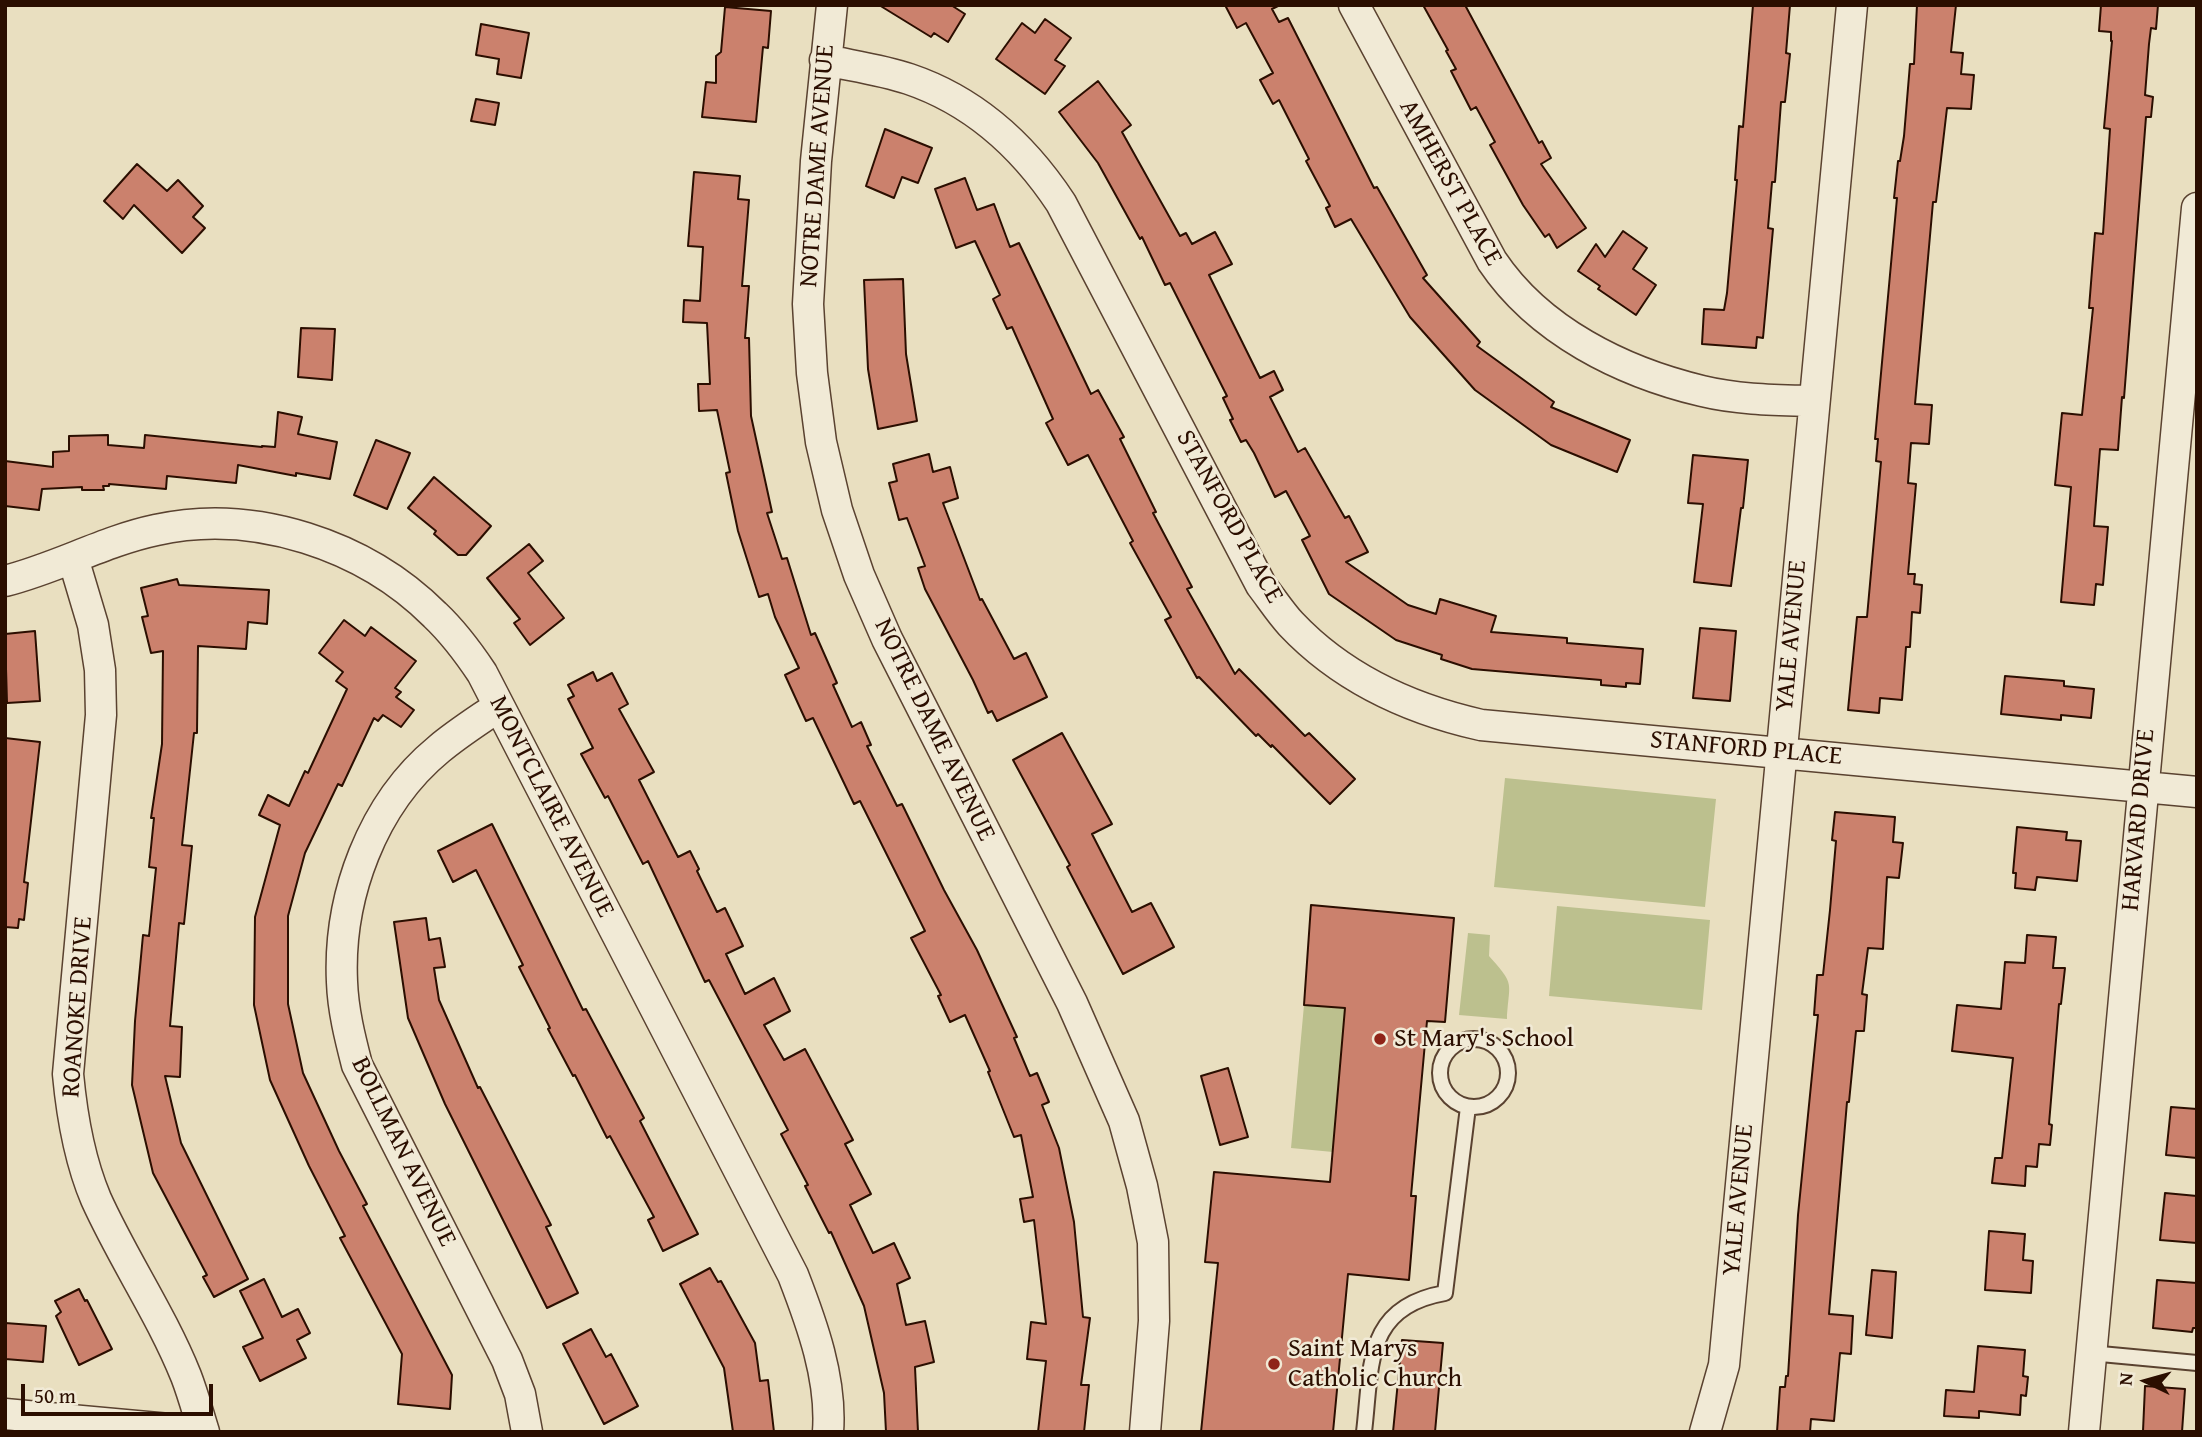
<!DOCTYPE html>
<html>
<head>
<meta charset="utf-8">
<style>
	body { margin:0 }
	#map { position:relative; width:2202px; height:1437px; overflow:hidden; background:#e9dfc0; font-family:"Gentium Book Plus",serif }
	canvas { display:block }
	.frame { position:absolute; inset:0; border:7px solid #2b0e00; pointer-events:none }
	.north { position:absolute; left:2111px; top:1346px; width:70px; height:70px; -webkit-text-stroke:5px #f1ead6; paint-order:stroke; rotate:275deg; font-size:19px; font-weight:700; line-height:28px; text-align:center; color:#2b0e00 }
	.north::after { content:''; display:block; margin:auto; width:24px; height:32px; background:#2b0e00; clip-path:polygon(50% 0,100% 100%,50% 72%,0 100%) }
	.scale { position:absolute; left:21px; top:1384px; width:192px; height:32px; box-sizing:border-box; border:4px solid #2b0e00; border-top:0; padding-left:9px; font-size:21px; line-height:24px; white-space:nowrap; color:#2b0e00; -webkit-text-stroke:5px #f1ead6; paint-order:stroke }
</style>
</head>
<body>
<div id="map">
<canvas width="2202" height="1437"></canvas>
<div class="frame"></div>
<div class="north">N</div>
<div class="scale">50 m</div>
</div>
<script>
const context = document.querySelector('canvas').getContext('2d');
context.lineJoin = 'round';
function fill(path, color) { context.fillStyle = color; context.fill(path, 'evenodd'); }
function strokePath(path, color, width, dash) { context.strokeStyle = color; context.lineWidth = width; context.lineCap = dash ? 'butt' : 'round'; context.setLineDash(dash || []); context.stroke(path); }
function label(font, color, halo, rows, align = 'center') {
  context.font = font + ' "Gentium Book Plus",serif'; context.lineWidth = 5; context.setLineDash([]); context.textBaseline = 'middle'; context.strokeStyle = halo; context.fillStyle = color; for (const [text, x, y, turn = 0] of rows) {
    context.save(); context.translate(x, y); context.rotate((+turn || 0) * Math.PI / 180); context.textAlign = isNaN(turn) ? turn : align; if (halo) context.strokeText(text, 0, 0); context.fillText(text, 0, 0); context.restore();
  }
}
fill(new Path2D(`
	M 1505,778 L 1716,799 L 1705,907 L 1494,887 Z
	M 1557,906 L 1710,920 L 1702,1010 L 1549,996 Z
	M 1468,933 L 1490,935 L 1489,956 C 1516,986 1509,981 1507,1019 L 1459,1015 Z
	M 1304,1005 L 1351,1009 L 1343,1035 L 1333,1152 L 1291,1148 Z`), '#bcc08e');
const building = new Path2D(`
	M 879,5 L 951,5 L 965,14 L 948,42 L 934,33 L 931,37 Z
	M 1225,5 L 1280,5 L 1272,9 L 1279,22 L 1288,18 L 1374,188 L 1377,187 L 1427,275 L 1423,278 L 1480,342 L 1477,346 L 1554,402 L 1551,407 L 1630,440 L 1617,472 L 1551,445 L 1475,390 L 1410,317 L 1351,219 L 1335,227 L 1326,208 L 1330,206 L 1306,161 L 1309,159 L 1279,100 L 1273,104 L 1260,80 L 1273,73 L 1246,23 L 1237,28 Z
	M 1423,5 L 1465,5 L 1539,143 L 1542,141 L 1551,158 L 1541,164 L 1586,228 L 1557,248 L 1549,234 L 1545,237 L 1523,205 L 1490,145 L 1495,142 L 1476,107 L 1471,110 L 1451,71 L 1456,69 L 1446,51 L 1448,50 Z
	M 1753,5 L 1790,5 L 1786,53 L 1790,54 L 1785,102 L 1781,102 L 1775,182 L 1772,182 L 1768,228 L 1773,229 L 1763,338 L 1757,337 L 1756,348 L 1702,344 L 1704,309 L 1724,310 L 1727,293 L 1737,180 L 1735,180 L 1739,126 L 1743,127 Z
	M 1917,5 L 1956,5 L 1951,52 L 1963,53 L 1961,74 L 1974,75 L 1971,109 L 1947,108 L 1936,202 L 1933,202 L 1915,404 L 1932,405 L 1929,444 L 1911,443 L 1908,483 L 1916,484 L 1908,574 L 1915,574 L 1914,584 L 1922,585 L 1920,613 L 1912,612 L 1910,647 L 1906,647 L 1902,700 L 1880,698 L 1879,713 L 1848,710 L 1857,617 L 1867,617 L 1881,462 L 1876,461 L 1878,439 L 1875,439 L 1897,198 L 1894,198 L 1898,161 L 1900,161 L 1904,136 L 1910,64 L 1914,64 Z
	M 2101,5 L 2158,5 L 2156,29 L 2151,28 L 2149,44 L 2145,95 L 2153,97 L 2151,117 L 2146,117 L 2124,398 L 2122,397 L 2118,450 L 2100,449 L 2094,526 L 2108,527 L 2103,585 L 2096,584 L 2094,605 L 2061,602 L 2071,487 L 2055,485 L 2062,413 L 2082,415 L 2093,308 L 2089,308 L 2095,233 L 2103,234 L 2110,129 L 2104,128 L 2112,41 L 2111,41 L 2111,32 L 2099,31 Z
	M 725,7 L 771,11 L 768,48 L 763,47 L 756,122 L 702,117 L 706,82 L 716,83 L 716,56 L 721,52 Z
	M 1045,19 L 1071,38 L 1055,60 L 1065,66 L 1045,94 L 996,59 L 1022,23 L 1035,33 Z
	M 481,24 L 529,33 L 521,78 L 497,74 L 499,59 L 476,55 Z
	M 1098,81 L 1131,125 L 1122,132 L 1180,236 L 1186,233 L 1192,244 L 1215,232 L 1232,264 L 1209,275 L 1260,378 L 1274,371 L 1283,390 L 1270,397 L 1298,452 L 1305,448 L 1345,518 L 1349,516 L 1368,552 L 1346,562 L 1408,605 L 1436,614 L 1440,599 L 1496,616 L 1491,632 L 1567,638 L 1567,643 L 1643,649 L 1640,684 L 1626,683 L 1626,687 L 1601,685 L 1601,680 L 1472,669 L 1441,659 L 1442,655 L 1396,640 L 1329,594 L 1302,540 L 1310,536 L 1286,491 L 1275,497 L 1254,453 L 1246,440 L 1241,442 L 1230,420 L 1233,419 L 1223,398 L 1227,396 L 1170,283 L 1165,285 L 1142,237 L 1140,239 L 1098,163 L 1059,112 Z
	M 476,99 L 499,103 L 495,125 L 471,121 Z
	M 885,129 L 932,148 L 918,183 L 902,177 L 894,198 L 866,186 Z
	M 137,164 L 167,191 L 178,180 L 203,206 L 193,217 L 205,228 L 182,253 L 134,205 L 123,219 L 104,201 Z
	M 694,172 L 740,176 L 738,199 L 749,200 L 742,286 L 749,286 L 745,338 L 749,338 L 751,416 L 772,512 L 767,513 L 782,559 L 787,558 L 811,635 L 815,633 L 837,683 L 833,685 L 852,727 L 861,722 L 871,745 L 867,746 L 897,806 L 902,804 L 944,890 L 977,950 L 1017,1037 L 1014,1038 L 1030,1076 L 1037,1073 L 1049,1102 L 1042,1105 L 1059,1148 L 1074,1222 L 1083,1317 L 1090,1318 L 1081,1385 L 1089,1385 L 1084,1432 L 1038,1432 L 1046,1361 L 1027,1359 L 1031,1322 L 1046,1324 L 1034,1220 L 1024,1222 L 1020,1199 L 1033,1197 L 1021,1135 L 1014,1137 L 988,1072 L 990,1071 L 965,1015 L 950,1022 L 938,996 L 941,995 L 911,938 L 925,931 L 860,801 L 854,804 L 813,718 L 806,721 L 785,675 L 799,668 L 775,617 L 768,594 L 759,597 L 738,531 L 726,473 L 730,472 L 717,410 L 699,411 L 698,384 L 710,384 L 707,323 L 683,322 L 684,300 L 700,301 L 703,247 L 688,246 Z
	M 965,178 L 977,210 L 994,204 L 1010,247 L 1019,243 L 1091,394 L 1098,390 L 1124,437 L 1120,439 L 1156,512 L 1153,513 L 1192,587 L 1187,589 L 1235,674 L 1239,669 L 1305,736 L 1309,733 L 1355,779 L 1330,804 L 1272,745 L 1271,747 L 1258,734 L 1256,736 L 1199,677 L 1197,678 L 1165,620 L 1171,617 L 1130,543 L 1133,541 L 1088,455 L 1068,465 L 1046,423 L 1053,419 L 1012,327 L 1007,329 L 993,299 L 1000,295 L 975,241 L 956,248 L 935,189 Z
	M 1623,231 L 1647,248 L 1633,269 L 1656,285 L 1636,315 L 1598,289 L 1600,286 L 1578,271 L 1596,244 L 1605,257 Z
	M 903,279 L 906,354 L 917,421 L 878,429 L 868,369 L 864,280 Z
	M 301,328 L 335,329 L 332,380 L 298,377 Z
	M 278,412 L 302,417 L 298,434 L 337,442 L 330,479 L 296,473 L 296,476 L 238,465 L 236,483 L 167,476 L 166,489 L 109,484 L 109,486 L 103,486 L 104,490 L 82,490 L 82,487 L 42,489 L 39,510 L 5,506 L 5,461 L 53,467 L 53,452 L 69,451 L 69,436 L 108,435 L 108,445 L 144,448 L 145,435 L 262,447 L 262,446 L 275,447 Z
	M 376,440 L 410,453 L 387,509 L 354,495 Z
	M 929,454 L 933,472 L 950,467 L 958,498 L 943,503 L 980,600 L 982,599 L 1014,659 L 1026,653 L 1047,697 L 997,721 L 992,711 L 988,713 L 973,680 L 925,589 L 918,568 L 925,566 L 907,518 L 899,520 L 889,483 L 897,481 L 893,464 Z
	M 1693,455 L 1748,460 L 1743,508 L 1741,508 L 1731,586 L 1694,582 L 1703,504 L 1688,503 Z
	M 434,477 L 491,526 L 466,555 L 458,555 L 434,534 L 436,531 L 408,508 Z
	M 529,544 L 543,561 L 528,573 L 564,618 L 530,645 L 514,623 L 520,619 L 487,578 Z
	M 177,579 L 179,585 L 269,590 L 267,624 L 248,622 L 246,649 L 198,646 L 197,733 L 194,733 L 182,845 L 192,846 L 184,924 L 179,923 L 170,1026 L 182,1027 L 180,1077 L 165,1076 L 181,1143 L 248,1279 L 214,1297 L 203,1277 L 207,1275 L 153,1173 L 132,1085 L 135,1021 L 143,935 L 149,936 L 156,868 L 149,867 L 154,818 L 151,818 L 162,744 L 163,651 L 151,653 L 142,617 L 148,616 L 141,588 Z
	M 344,620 L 365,636 L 371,627 L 416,661 L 395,688 L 401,692 L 396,697 L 414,710 L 401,727 L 383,715 L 378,721 L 374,718 L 342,786 L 338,784 L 305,853 L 288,916 L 288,1004 L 303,1073 L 339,1151 L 367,1204 L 363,1206 L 452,1375 L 450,1409 L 398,1404 L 402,1354 L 340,1238 L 345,1236 L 309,1166 L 270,1080 L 254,1005 L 255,917 L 280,825 L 259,815 L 268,795 L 289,806 L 305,771 L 308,773 L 347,689 L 336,681 L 343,672 L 319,653 Z
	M 1700,628 L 1736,631 L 1730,701 L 1693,698 Z
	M 35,631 L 40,701 L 7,703 L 5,634 Z
	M 593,672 L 597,681 L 612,673 L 628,704 L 619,709 L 654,772 L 639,780 L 678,857 L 690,851 L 699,869 L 697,871 L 717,912 L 725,908 L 743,946 L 726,954 L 745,994 L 774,978 L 790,1011 L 764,1025 L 784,1060 L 805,1049 L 853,1140 L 845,1144 L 871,1194 L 850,1205 L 873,1253 L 894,1243 L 910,1278 L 897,1284 L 906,1325 L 925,1321 L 934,1362 L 915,1367 L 918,1432 L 886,1432 L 884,1393 L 864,1306 L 831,1232 L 829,1233 L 805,1186 L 808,1185 L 781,1134 L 788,1130 L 709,980 L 705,982 L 648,861 L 643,864 L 608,796 L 605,798 L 581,754 L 593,748 L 568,699 L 574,696 L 568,685 Z
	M 2005,676 L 2064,681 L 2064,686 L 2094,689 L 2091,718 L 2061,715 L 2061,720 L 2001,714 Z
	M 1062,733 L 1112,824 L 1092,834 L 1132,912 L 1151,903 L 1174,947 L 1123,974 L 1067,867 L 1070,865 L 1013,760 Z
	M 5,738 L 40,742 L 24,882 L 28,883 L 24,920 L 19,919 L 18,928 L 5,927 Z
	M 1835,812 L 1895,817 L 1893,842 L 1903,843 L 1899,878 L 1887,877 L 1883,949 L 1868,948 L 1862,994 L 1867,995 L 1864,1031 L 1856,1031 L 1849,1102 L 1847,1102 L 1829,1314 L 1853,1316 L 1851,1354 L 1840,1353 L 1834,1421 L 1811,1419 L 1810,1432 L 1777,1432 L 1780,1387 L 1785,1387 L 1786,1376 L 1788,1376 L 1798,1215 L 1818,1015 L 1814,1015 L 1817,975 L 1823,975 L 1830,910 L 1836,841 L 1832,840 Z
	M 492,824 L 583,1010 L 586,1009 L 644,1118 L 640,1121 L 698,1234 L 663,1251 L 648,1220 L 654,1217 L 610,1136 L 607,1138 L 575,1075 L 573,1076 L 548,1029 L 550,1028 L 519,967 L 523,965 L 476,870 L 453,882 L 438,851 Z
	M 2017,827 L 2067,832 L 2066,840 L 2081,841 L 2077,881 L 2037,877 L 2035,890 L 2015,888 L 2016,873 L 2013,873 Z
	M 1311,905 L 1454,918 L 1445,1022 L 1427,1021 L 1411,1196 L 1416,1196 L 1409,1280 L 1348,1274 L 1333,1432 L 1201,1432 L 1218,1263 L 1205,1262 L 1214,1172 L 1330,1182 L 1345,1008 L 1304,1005 Z
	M 426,918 L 429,940 L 440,938 L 445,967 L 434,968 L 439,1000 L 478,1088 L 480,1087 L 551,1225 L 546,1227 L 578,1293 L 547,1308 L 445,1104 L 408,1018 L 394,922 Z
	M 2027,935 L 2056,937 L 2053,968 L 2065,968 L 2061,1004 L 2059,1004 L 2049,1124 L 2052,1125 L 2050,1145 L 2039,1144 L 2037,1167 L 2026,1166 L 2025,1186 L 1992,1183 L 1995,1158 L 2002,1158 L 2013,1058 L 1952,1051 L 1957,1005 L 2001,1009 L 2005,962 L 2025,963 Z
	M 1228,1068 L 1248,1137 L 1220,1145 L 1201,1076 Z
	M 2171,1107 L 2197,1109 L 2197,1158 L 2166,1155 Z
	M 2165,1193 L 2197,1196 L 2197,1243 L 2160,1240 Z
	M 1989,1231 L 2025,1234 L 2023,1260 L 2033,1261 L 2031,1293 L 1985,1290 Z
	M 710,1268 L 718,1282 L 721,1281 L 755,1343 L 760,1381 L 768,1380 L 774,1432 L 733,1432 L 724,1368 L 680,1284 Z
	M 1872,1270 L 1896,1272 L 1892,1338 L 1866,1335 Z
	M 264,1279 L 282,1317 L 298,1309 L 310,1333 L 297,1340 L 306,1358 L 260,1381 L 243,1347 L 263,1338 L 240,1291 Z
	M 2157,1280 L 2197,1283 L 2197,1328 L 2193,1328 L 2192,1332 L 2153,1328 Z
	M 79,1289 L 85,1301 L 87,1300 L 112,1349 L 79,1365 L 56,1316 L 61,1312 L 55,1301 Z
	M 5,1323 L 46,1326 L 43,1362 L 5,1359 Z
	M 591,1329 L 606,1357 L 611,1354 L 638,1406 L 604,1424 L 563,1344 Z
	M 1402,1340 L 1443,1343 L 1435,1432 L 1393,1432 Z
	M 1978,1346 L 2025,1350 L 2023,1376 L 2028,1377 L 2026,1396 L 2021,1395 L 2020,1415 L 1979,1411 L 1979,1418 L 1944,1416 L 1946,1390 L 1974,1392 Z
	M 2145,1386 L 2185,1389 L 2182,1432 L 2143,1431 Z`);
fill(building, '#cb816d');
strokePath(building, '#2b0e00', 2);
const service = new Path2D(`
	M1440 1073a34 34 0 1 1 68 0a34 34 0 1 1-68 0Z
	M 2090,1353 L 2197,1363
	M 1364,1432 C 1372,1366 1364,1307 1445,1293 L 1468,1107`);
const minor = new Path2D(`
	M 832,5 L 816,161 L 808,304 L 812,373 L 821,442 L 837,510 L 859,575 L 887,639 L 1072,1003 L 1124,1121 L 1142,1186 L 1153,1242 L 1154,1321 L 1145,1432
	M 1354,5 L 1492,261 C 1539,331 1622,372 1702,391 C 1739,400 1777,400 1814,401
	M 825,60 C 853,66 883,70 909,79 C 974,101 1024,147 1061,203 L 1261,585 C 1271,598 1280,612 1291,624 C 1342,678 1410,709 1481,725 L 2197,792
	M 73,558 L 93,625 L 100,670 L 101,715 L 68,1074 C 72,1117 79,1159 96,1199 C 123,1259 161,1314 186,1376 C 193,1394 198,1413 204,1432
	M 5,581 C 57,568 104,541 156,530 C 254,508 365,545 435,615 C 453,632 468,652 482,673 L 793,1275 C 812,1324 832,1379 828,1432
	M 499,706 C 479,720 458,733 439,749 C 372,804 338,897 342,982 C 343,1010 350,1038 357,1065 L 507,1360 L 520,1394 L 527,1432
	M 5,1414 L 202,1432
	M 1705,1432 L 1724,1365 L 1852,5
	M 2084,1432 L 2197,208`);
strokePath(service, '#5a4230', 18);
strokePath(minor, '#5a4230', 33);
strokePath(service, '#f1ead6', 14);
strokePath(minor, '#f1ead6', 30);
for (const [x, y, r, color] of [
	[1380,1039,7,"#8f2418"],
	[1274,1364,7,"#8f2418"]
]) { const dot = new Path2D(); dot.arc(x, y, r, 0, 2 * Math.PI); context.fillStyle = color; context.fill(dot); strokePath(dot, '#f1ead6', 2.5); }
label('26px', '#2b0e00', '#f1ead6', [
	["NOTRE DAME AVENUE",818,166,-86],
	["AMHERST PLACE",1450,183,61],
	["STANFORD PLACE",1229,517,61],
	["YALE AVENUE",1792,636,-85],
	["NOTRE DAME AVENUE",934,730,64],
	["STANFORD PLACE",1746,749,5],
	["MONTCLAIRE AVENUE",551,807,63],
	["HARVARD DRIVE",2139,820,-85],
	["ROANOKE DRIVE",78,1007,-86],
	["BOLLMAN AVENUE",403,1152,64],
	["YALE AVENUE",1739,1200,-85]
]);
label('26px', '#2b0e00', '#f1ead6', [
	["St Mary's School",1394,1039],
	["Saint Marys",1288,1349],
	["Catholic Church",1288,1379]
], 'left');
</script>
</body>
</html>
